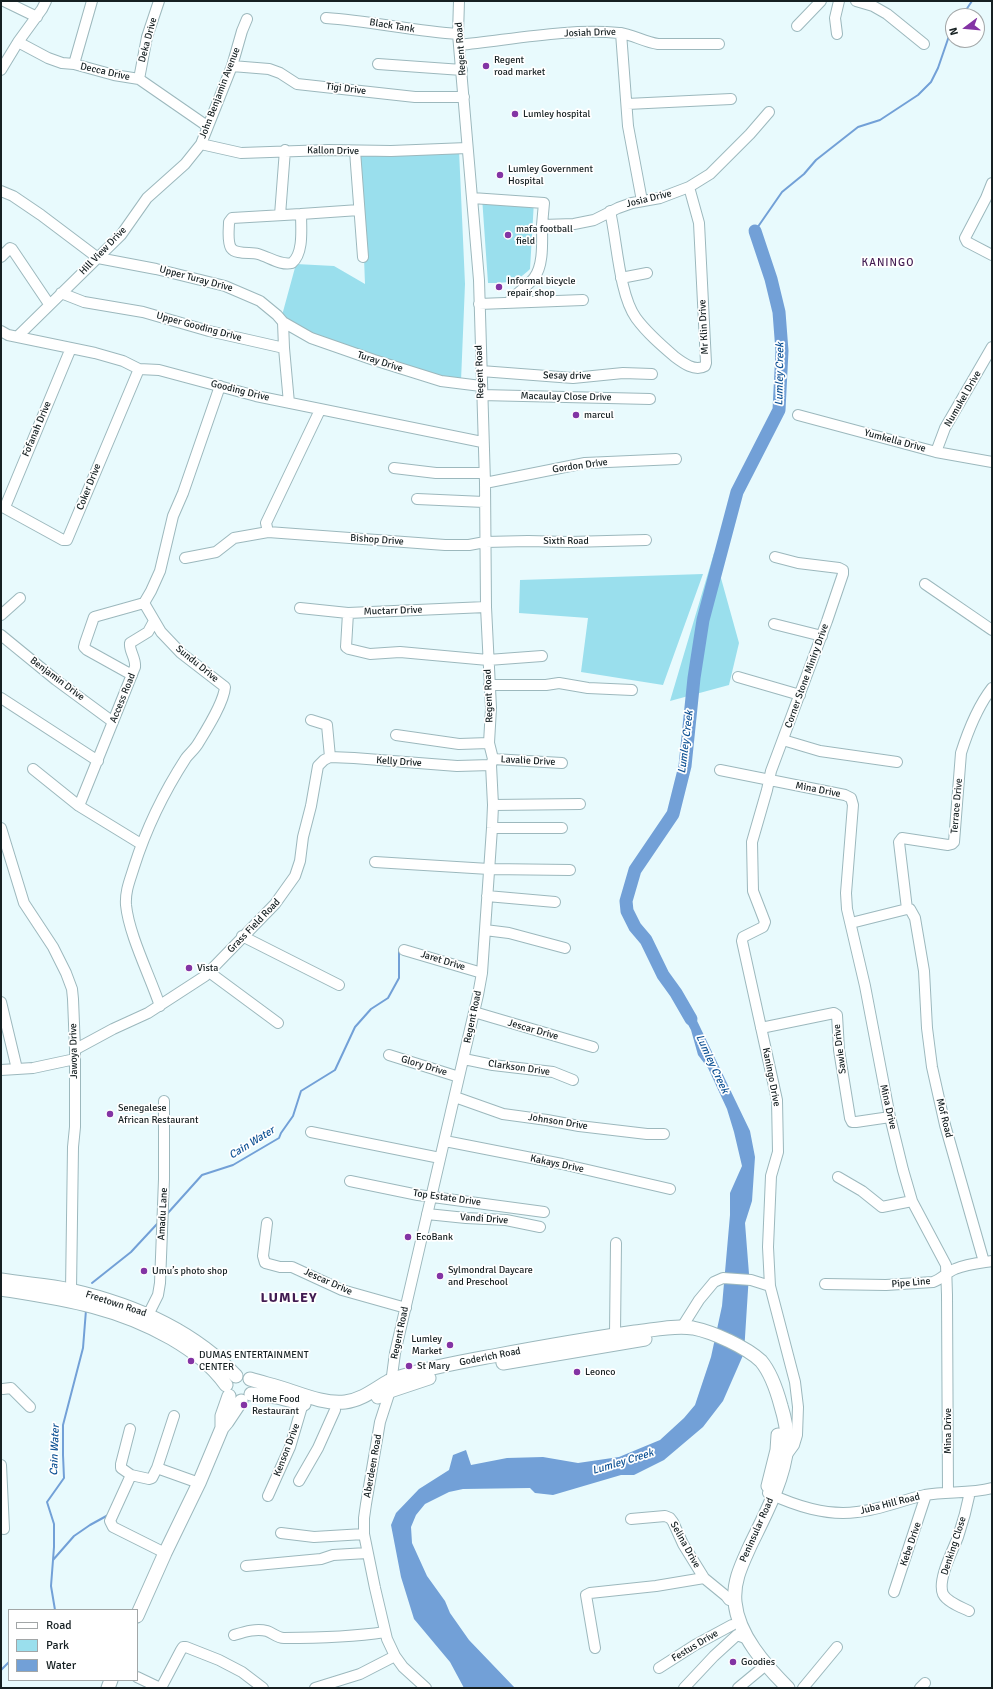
<!DOCTYPE html>
<html>
<head>
<meta charset="utf-8">
<style>
	body { margin:0 }
	#map { position:relative; width:993px; height:1689px; overflow:hidden; background:#e8fafd; font-family:Signika,sans-serif }
	canvas { display:block }
	.frame { position:absolute; inset:0; border:2px solid #162022; pointer-events:none }
	.legend { position:absolute; left:8px; top:1609px; width:130px; height:72px; box-sizing:border-box; background:#fff; border:1px solid #a2a6a7; margin:0; padding:5px 7px; list-style:none; font-size:12px; color:#162022 }
	.legend li { display:flex; align-items:center; gap:8px; height:20px }
	.legend b { width:20px; border:1px solid #a2a6a7 }
	.north { position:absolute; left:945px; top:8px; width:40px; height:40px; box-sizing:border-box; background:#fff; border:1px solid #a2a6a7; border-radius:50%; rotate:254deg; font-size:11px; font-weight:700; line-height:16px; text-align:center; color:#162022 }
	.north::after { content:''; display:block; margin:auto; width:14px; height:18px; background:#8334a4; clip-path:polygon(50% 0,100% 100%,50% 72%,0 100%) }
</style>
</head>
<body>
<div id="map">
<canvas width="993" height="1689"></canvas>
<div class="frame"></div>
<ul class="legend">
<li><b style="height:5px;background:#fff"></b>Road</li>
<li><b style="height:11px;background:#9adfed"></b>Park</li>
<li><b style="height:11px;background:#72a0d7"></b>Water</li>
</ul>
<div class="north">N</div>
</div>
<script>
const context = document.querySelector('canvas').getContext('2d');
context.lineJoin = 'round';
function fill(path, color) { context.fillStyle = color; context.fill(path, 'evenodd'); }
function strokePath(path, color, width, dash) { context.strokeStyle = color; context.lineWidth = width; context.lineCap = dash ? 'butt' : 'round'; context.setLineDash(dash || []); context.stroke(path); }
function label(font, color, halo, rows, align = 'center') {
  context.font = font + ' Signika,sans-serif'; context.lineWidth = 3.5; context.setLineDash([]); context.textBaseline = 'middle'; context.strokeStyle = halo; context.fillStyle = color; for (const [text, x, y, turn = 0] of rows) {
    context.save(); context.translate(x, y); context.rotate((+turn || 0) * Math.PI / 180); context.textAlign = isNaN(turn) ? turn : align; if (halo) context.strokeText(text, 0, 0); context.fillText(text, 0, 0); context.restore();
  }
}
fill(new Path2D(`
	M 459,150 L 465,284 L 461,381 L 398,365 L 315,338 L 281,319 L 296,264 L 334,266 L 365,284 L 360,153 Z
	M 482,197 L 534,201 L 530,269 C 516,283 507,283 488,283 Z
	M 714,553 L 739,643 L 729,685 L 670,701 Z
	M 703,574 L 663,685 L 581,672 L 588,618 L 519,613 L 520,580 Z`), '#9adfed');
fill(new Path2D(`
	M 688,1002 L 750,1131 L 755,1157 L 752,1201 L 745,1223 L 749,1274 L 744,1353 L 723,1401 L 703,1427 L 664,1460 L 634,1475 L 621,1475 L 553,1495 L 535,1493 L 530,1488 L 463,1489 L 449,1492 L 425,1504 L 416,1515 L 411,1527 L 412,1543 L 427,1576 L 445,1601 L 450,1613 L 469,1640 L 515,1688 L 464,1688 L 450,1662 L 414,1619 L 401,1577 L 391,1525 L 396,1513 L 419,1489 L 449,1470 L 453,1455 L 466,1450 L 471,1465 L 507,1458 L 543,1457 L 578,1463 L 619,1457 L 660,1440 L 684,1418 L 695,1405 L 711,1357 L 722,1306 L 730,1215 L 730,1193 L 742,1166 L 734,1132 L 727,1109 L 708,1068 L 698,1055 L 691,1030 L 678,1006 Z`), '#72a0d7');
strokePath(new Path2D(`
	M 962,16 L 972,1
	M 755,231 L 782,192 L 804,174 L 816,160 L 858,127 L 880,120 L 918,95 L 931,82 L 938,68 L 949,36 L 953,30
	M 167,1214 L 202,1175 L 233,1165 L 279,1138 L 281,1133 L 293,1116 L 301,1091 L 335,1070 L 355,1027 L 371,1009 L 388,998 L 399,978 L 399,952
	M 92,1283 L 131,1252 L 157,1224
	M 53,1560 L 74,1536 L 90,1525 L 110,1514
	M 55,1610 L 51,1586 L 54,1547 L 54,1524 L 47,1502 L 64,1478 L 63,1455 L 63,1425 L 83,1348 L 86,1310
	M 1,1670 L 9,1662`), '#72a0d7', 2);
strokePath(new Path2D(`
	M 691,1019 L 676,993 L 663,975 L 646,940 L 635,927 L 627,911 L 626,901 L 635,870 L 673,814 L 685,766 L 694,678 L 703,620 L 737,492 L 779,410 L 782,351 L 779,312 L 771,279 L 755,231`), '#72a0d7', 13);
const minor = new Path2D(`
	M 4,1 L 37,17
	M 856,1 L 873,6 L 887,14 L 924,44
	M 326,18 C 370,21 414,31 458,34
	M 797,26 L 821,1
	M 621,33 L 628,126 L 642,201
	M 837,34 L 835,18 L 839,1
	M 18,42 L 48,58 L 62,63 L 74,64 L 114,75 L 139,79 L 207,126
	M 459,45 C 510,40 568,28 619,33 C 632,34 644,42 658,44 L 719,44
	M 74,64 L 92,1
	M 378,64 L 462,70
	M 232,66 L 269,69 L 280,73 L 297,84 L 415,97 L 464,97
	M 1,70 L 18,42 L 42,9 L 46,1
	M 139,79 L 147,37 L 159,1
	M 627,104 L 731,99
	M 201,144 L 241,153 L 328,150 L 391,151 L 467,148
	M 355,151 L 363,257
	M 992,183 L 986,198 L 965,238 L 967,242 L 992,255
	M 1,191 L 13,196 L 41,215 L 98,258 L 156,269 L 225,286 L 260,301 L 277,315 L 283,322 L 284,348
	M 472,198 L 544,203 L 542,225
	M 610,211 C 617,241 619,294 636,318 C 647,333 661,345 675,357 C 683,363 695,372 705,366 L 706,363 L 699,223 L 689,187
	M 301,214 C 301,228 304,253 292,263 C 281,266 269,257 258,254 C 251,252 236,255 231,248 C 227,241 229,230 229,222 L 232,218 Z
	M 301,214 L 359,210
	M 280,215 L 285,150
	M 1,257 L 10,248 L 12,249 L 49,304
	M 621,278 L 647,273
	M 61,293 L 84,302 L 143,312 L 209,331 L 284,348 L 289,403
	M 509,302 C 516,293 527,287 534,278 C 544,265 542,241 542,225 L 574,224 L 594,220 L 618,208 L 632,203 L 660,198 L 689,187 L 710,174 L 750,134 L 769,112
	M 479,304 L 583,300
	M 283,322 L 311,338 L 374,360 L 441,381 L 481,386
	M 1,331 L 8,335 L 95,353 L 123,361 L 139,369 L 159,370 L 256,396 L 482,442
	M 17,337 L 121,235 L 147,198 L 185,164 L 201,144 L 232,66 L 242,31 L 247,19
	M 481,371 L 573,378 L 623,373 L 652,374
	M 481,395 L 650,399
	M 798,415 L 936,452 L 992,462
	M 936,452 L 945,428 L 992,347
	M 394,468 L 436,473 L 484,473
	M 485,483 L 585,463 L 676,459
	M 417,499 L 484,502
	M 1,506 L 63,540 L 67,540 L 139,369
	M 5,507 L 71,348
	M 268,532 L 266,523 L 320,410
	M 775,557 L 798,563 L 839,568 L 843,570 L 843,574 L 827,621 L 771,771 L 767,790 L 752,842 L 753,891 L 765,922 L 763,927 L 743,937 L 742,941 L 777,1100 L 778,1152 L 771,1176 L 768,1247 L 770,1286 L 795,1382 L 798,1407 L 797,1435 L 794,1445 L 786,1456
	M 185,558 L 216,552 L 234,538 L 268,532 L 445,545 L 469,545 L 485,542 L 528,541 L 569,542 L 646,540
	M 925,584 L 992,630
	M 300,608 L 348,613 L 486,607
	M 348,613 L 346,647 L 349,649 L 370,654 L 400,652 L 488,660 L 542,656
	M 1,615 L 20,598
	M 774,624 L 822,636
	M 1,635 L 56,680 L 113,722
	M 132,675 L 87,650 L 84,647 L 85,643 L 94,617 L 144,603
	M 738,677 L 800,695
	M 489,685 L 546,685 L 559,683 L 588,688 L 632,690
	M 1,698 L 98,761
	M 311,720 L 327,725 L 330,757
	M 396,735 L 459,744 L 489,743
	M 783,740 L 820,751 L 897,762
	M 493,759 L 562,763
	M 33,769 L 79,806 L 141,844
	M 720,770 L 845,795 L 851,798 L 853,805 L 846,893 L 847,909 L 865,986 L 890,1117 L 903,1170 L 912,1201 L 946,1265 L 947,1295 L 948,1493
	M 493,805 L 580,804
	M 79,806 L 135,667 C 136,658 129,651 130,643 L 148,632 L 154,621
	M 1,828 L 24,903 L 53,947 L 66,973 L 72,989 L 73,999 L 75,1049 L 75,1127 L 73,1147 L 71,1290
	M 492,828 L 562,828
	M 375,862 L 489,869 L 570,870
	M 487,896 L 555,902
	M 907,909 L 910,909 L 915,918 L 924,971 L 927,1028 L 932,1067 L 945,1125 L 984,1262
	M 851,923 L 907,909 L 899,842 L 902,838 L 948,845 L 952,844 L 954,842 L 961,753 C 968,731 978,706 992,688
	M 485,930 L 509,933 L 565,948
	M 242,936 L 339,985
	M 404,950 L 482,973
	M 209,972 L 278,1023
	M 1,1002 L 17,1069
	M 160,1006 C 150,976 129,935 126,905 C 125,891 130,880 134,867 C 146,829 164,792 186,758 C 190,753 196,748 199,742 C 207,729 224,702 225,687 L 181,653 L 161,632 L 144,603 L 151,591 L 160,571 L 173,516 L 183,493 L 220,386
	M 474,1012 L 593,1047
	M 761,1028 L 834,1013 L 837,1015 L 839,1050 L 850,1118 L 852,1122 L 856,1122 L 890,1117
	M 76,1049 L 113,1029 L 148,1013 L 205,976 L 275,904 L 295,876 L 300,861 L 303,837 L 311,806 L 318,766 L 324,760 L 330,757 L 354,758 L 457,766 L 491,765
	M 389,1055 L 459,1077
	M 464,1059 L 493,1065 L 553,1072 L 573,1080
	M 1,1070 L 33,1068 L 75,1059
	M 455,1097 L 503,1114 L 547,1120 L 579,1126 L 647,1134 L 664,1134
	M 311,1132 L 440,1158
	M 445,1141 L 562,1164 L 670,1189
	M 838,1177 L 862,1191 L 882,1207 L 912,1201
	M 350,1181 L 418,1195 L 544,1212
	M 427,1214 L 466,1218 L 506,1220 L 540,1227
	M 267,1223 L 263,1256 L 265,1263 L 280,1267 L 292,1267 L 342,1290 L 406,1308
	M 825,1284 L 886,1285 L 933,1282 C 942,1279 947,1272 955,1269 C 967,1264 979,1263 992,1261
	M 145,1321 L 158,1295 L 160,1283 L 164,1179 L 164,1101
	M 682,1327 L 699,1300 L 714,1282 L 723,1278 L 751,1280 L 770,1286
	M 615,1334 L 616,1243
	M 3,1389 L 11,1388 L 30,1407
	M 174,1416 L 157,1468 L 199,1483
	M 130,1429 L 121,1464 L 121,1468 L 131,1475 L 110,1521 L 113,1527 L 165,1553
	M 1,1465 L 4,1529
	M 131,1475 L 149,1479 L 152,1478 L 157,1468
	M 299,1481 L 318,1448 L 335,1410
	M 768,1493 C 796,1506 826,1516 857,1512 C 880,1510 902,1500 925,1495 C 947,1491 970,1494 992,1488
	M 268,1496 L 290,1447 L 303,1403
	M 631,1519 L 665,1516 L 670,1518 L 673,1522 L 683,1544 L 704,1578 L 726,1596 L 729,1600
	M 281,1533 L 314,1537 L 364,1534
	M 246,1566 L 321,1559 L 333,1555 L 367,1553
	M 894,1592 L 926,1495
	M 969,1611 C 961,1607 947,1602 943,1594 C 937,1580 953,1550 958,1537 C 963,1522 967,1507 970,1492
	M 234,1635 C 244,1632 256,1628 267,1631 C 273,1633 277,1638 284,1638 C 318,1638 352,1637 385,1632
	M 595,1648 L 586,1595 L 590,1593 L 656,1586 L 704,1578
	M 659,1668 L 695,1645 L 732,1625
	M 137,1677 L 158,1687 L 162,1686 L 181,1650 L 183,1647 L 186,1647 L 219,1660 L 242,1672 L 263,1688
	M 315,1688 L 360,1674 L 395,1656
	M 426,1688 L 403,1667 L 395,1656 L 387,1639 L 375,1588 L 364,1534 L 364,1518 L 366,1504 L 380,1422 L 390,1391 L 395,1353 L 478,995 L 482,973 L 492,828 L 493,805 L 491,765 L 493,759 L 489,743 L 491,708 L 486,607 L 485,483 L 479,280 L 458,34 L 459,1
	M 684,1688 L 714,1656 L 737,1635 L 748,1639
	M 738,1688 L 761,1669
	M 803,1688 L 837,1647
	M 920,1688 L 925,1683`);
const major = new Path2D(`
	M 1,1280 C 24,1284 48,1285 70,1290 C 132,1304 192,1329 236,1376
	M 1,1289 C 63,1299 115,1306 171,1338 C 193,1351 211,1364 226,1385
	M 503,1363 L 645,1339
	M 250,1379 C 263,1383 276,1386 288,1390 C 306,1396 326,1404 345,1402 C 362,1400 375,1389 389,1381 C 395,1378 403,1376 410,1374 C 437,1366 466,1361 493,1356 C 541,1347 587,1339 635,1332 C 654,1330 673,1325 693,1328 C 713,1332 746,1347 761,1361 C 771,1373 777,1391 781,1406 C 785,1419 788,1432 787,1446 C 784,1480 765,1515 750,1546 C 742,1564 733,1581 735,1602 C 738,1635 765,1665 788,1688
	M 251,1394 L 277,1397 L 304,1404
	M 378,1397 L 390,1391 L 429,1378
	M 222,1428 L 227,1422 L 241,1401
	M 768,1486 L 777,1450 L 778,1435
	M 137,1616 L 165,1553 L 199,1483 L 222,1428 L 222,1416 L 229,1396
	M 108,1688 L 111,1680`);
strokePath(minor, '#9cb8bd', 12);
strokePath(major, '#9cb8bd', 15);
strokePath(minor, '#fff', 10);
strokePath(major, '#fff', 13);
for (const [x, y, r, color] of [
	[486,66,4,"#8334a4"],
	[515,114,4,"#8334a4"],
	[500,175,4,"#8334a4"],
	[508,235,4,"#8334a4"],
	[499,287,4,"#8334a4"],
	[576,415,4,"#8334a4"],
	[189,968,4,"#8334a4"],
	[110,1114,4,"#8334a4"],
	[408,1237,4,"#8334a4"],
	[144,1271,4,"#8334a4"],
	[440,1276,4,"#8334a4"],
	[450,1345,4,"#8334a4"],
	[191,1361,4,"#8334a4"],
	[409,1366,4,"#8334a4"],
	[577,1372,4,"#8334a4"],
	[244,1405,4,"#8334a4"],
	[733,1662,4,"#8334a4"]
]) { const dot = new Path2D(); dot.arc(x, y, r, 0, 2 * Math.PI); context.fillStyle = color; context.fill(dot); strokePath(dot, '#fff', 1.5); }
label('10px', '#162022', '#fff', [
	["Black Tank",392,26,9],
	["Josiah Drive",590,33,-2],
	["Deka Drive",148,40,-75],
	["Regent Road",461,49,-94],
	["Decca Drive",105,72,13],
	["Tigi Drive",346,89,7],
	["John Benjamin Avenue",220,93,-69],
	["Kallon Drive",333,151,1],
	["Josia Drive",649,199,-14],
	["Hill View Drive",103,251,-46],
	["Upper Turay Drive",196,279,15],
	["Upper Gooding Drive",199,327,15],
	["Mr Klin Drive",704,327,-93],
	["Turay Drive",380,362,18],
	["Regent Road",480,372,-92],
	["Sesay drive",567,376,1],
	["Gooding Drive",240,391,14],
	["Macaulay Close Drive",566,397,1],
	["Numukel Drive",963,399,-60],
	["Fofanah Drive",37,429,-67],
	["Yumkella Drive",895,441,15],
	["Gordon Drive",580,466,-8],
	["Coker Drive",89,487,-68],
	["Bishop Drive",377,540,4],
	["Sixth Road",566,541],
	["Muctarr Drive",393,611,-2],
	["Sundu Drive",197,664,39],
	["Corner Stone Miniry Drive",807,676,-70],
	["Benjamin Drive",57,679,37],
	["Regent Road",489,696,-92],
	["Access Road",123,698,-68],
	["Lavalie Drive",528,761,3],
	["Kelly Drive",399,762,4],
	["Mina Drive",818,790,11],
	["Terrace Drive",957,806,-85],
	["Grass Field Road",254,926,-46],
	["Jaret Drive",443,961,17],
	["Regent Road",473,1017,-78],
	["Jescar Drive",533,1030,16],
	["Sawie Drive",840,1049,-97],
	["Jawoya Drive",74,1051,-91],
	["Glory Drive",424,1066,17],
	["Clarkson Drive",519,1068,8],
	["Kaningo Drive",771,1077,79],
	["Mina Drive",888,1107,77],
	["Mof Road",944,1118,76],
	["Johnson Drive",558,1122,9],
	["Kakays Drive",557,1164,12],
	["Top Estate Drive",447,1198,8],
	["Amadu Lane",163,1214,-87],
	["Vandi Drive",484,1219,4],
	["Jescar Drive",328,1282,24],
	["Pipe Line",911,1283,-5],
	["Freetown Road",116,1304,18],
	["Regent Road",400,1333,-78],
	["Goderich Road",490,1357,-11],
	["Mina Drive",948,1431,-90],
	["Kenson Drive",287,1450,-69],
	["Aberdeen Road",373,1466,-80],
	["Juba Hill Road",890,1504,-14],
	["Peninsular Road",757,1530,-66],
	["Kebe Drive",911,1544,-71],
	["Selina Drive",685,1545,61],
	["Denking Close",954,1546,-72],
	["Festus Drive",695,1646,-31]
]);
label('10px', '#162022', '#fff', [
	["Regent",494,60],
	["road market",494,72],
	["Lumley hospital",523,114],
	["Lumley Government",508,169],
	["Hospital",508,181],
	["mafa football",516,229],
	["field",516,241],
	["Informal bicycle",507,281],
	["repair shop",507,293],
	["marcul",584,415],
	["Vista",197,968],
	["Senegalese",118,1108],
	["African Restaurant",118,1120],
	["EcoBank",416,1237],
	["Sylmondral Daycare",448,1270],
	["and Preschool",448,1282],
	["Umu’s photo shop",152,1271],
	["Lumley",442,1339,"right"],
	["Market",442,1351,"right"],
	["DUMAS ENTERTAINMENT",199,1355],
	["CENTER",199,1367],
	["St Mary",417,1366],
	["Leonco",585,1372],
	["Home Food",252,1399],
	["Restaurant",252,1411],
	["Goodies",741,1662]
], 'left');
context.letterSpacing = '1px';
label('11px', '#411b51', '#fff', [
	["KANINGO",888,263]
]);
context.letterSpacing = '0px';
label('italic 11px', '#105395', '#fff', [
	["Lumley Creek",780,374,-89],
	["Lumley Creek",686,742,-83],
	["Lumley Creek",712,1064,65],
	["Cain Water",252,1143,-32],
	["Cain Water",55,1450,-88],
	["Lumley Creek",623,1462,-17]
]);
context.letterSpacing = '1px';
label('bold 14px', '#411b51', '#fff', [
	["LUMLEY",289,1298]
]);
context.letterSpacing = '0px';
</script>
</body>
</html>
